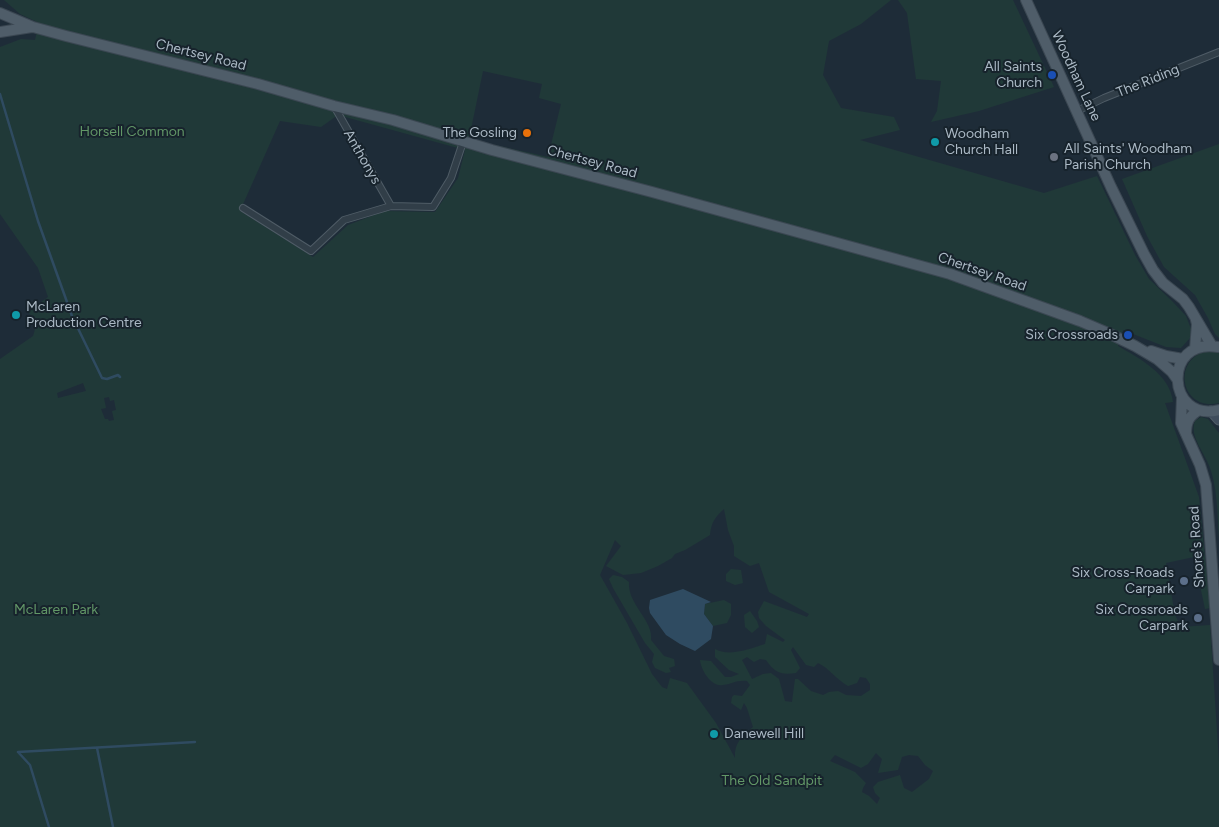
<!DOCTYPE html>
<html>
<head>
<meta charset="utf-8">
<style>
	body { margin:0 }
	canvas { display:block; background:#1e2c38 }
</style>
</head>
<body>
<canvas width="1219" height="827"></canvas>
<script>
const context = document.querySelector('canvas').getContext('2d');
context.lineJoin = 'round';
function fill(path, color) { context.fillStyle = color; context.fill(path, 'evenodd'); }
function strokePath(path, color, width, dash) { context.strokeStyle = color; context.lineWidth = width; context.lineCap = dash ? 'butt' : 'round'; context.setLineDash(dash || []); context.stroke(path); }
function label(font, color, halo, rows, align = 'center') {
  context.font = font + ' Figtree,sans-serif'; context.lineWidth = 4; context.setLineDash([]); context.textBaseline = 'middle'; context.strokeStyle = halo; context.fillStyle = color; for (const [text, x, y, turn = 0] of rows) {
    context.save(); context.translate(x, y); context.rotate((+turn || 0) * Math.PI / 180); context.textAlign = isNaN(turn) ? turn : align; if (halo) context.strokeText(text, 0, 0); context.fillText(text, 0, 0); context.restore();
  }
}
fill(new Path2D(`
	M 4,0 L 891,0 L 861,24 L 829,41 L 823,75 L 841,108 L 894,117 L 900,130 L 860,140 L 1044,193 L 1097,176 L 1135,255 L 1149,279 L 1172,301 L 1186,316 L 1191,329 L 1190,338 L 1181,348 L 1166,347 L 1123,330 L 1118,346 C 1140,359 1170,374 1173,402 L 1165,403 L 1199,497 L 1210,608 L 1205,609 L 1194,557 L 1166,563 L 1175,615 L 1181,627 L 1210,625 L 1219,762 L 1219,827 L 0,827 L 0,359 L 33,336 C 37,326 35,320 28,312 L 48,297 L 38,268 L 0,214 L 0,47 L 21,39 L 35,40 L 39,23 L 20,14 ZM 483,71 L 542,84 L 539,98 L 561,104 L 548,157 L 469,139 ZM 338,115 L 465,150 L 458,178 L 435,212 L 385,211 L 348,225 L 313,257 L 240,211 L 280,121 L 321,127 ZM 83,383 L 86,391 L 58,398 L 57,393 ZM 109,397 L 110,401 L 114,400 L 116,410 L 112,411 L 114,420 L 109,421 L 108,419 L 105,419 L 101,409 L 106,408 L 104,398 ZM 724,509 L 728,530 L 734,546 L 734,556 L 750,566 L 759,563 L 769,592 L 809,614 L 807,617 L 764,601 L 758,612 L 759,618 L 766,626 L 785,640 L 783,642 L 767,634 L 765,644 C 750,649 728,657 715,649 L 715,657 L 729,670 L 739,674 L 731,677 L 725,677 L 711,661 L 700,660 C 701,670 711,687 723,685 C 733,684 735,680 747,681 L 750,685 L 742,696 L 734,695 L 732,697 L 731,703 L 741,710 L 744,703 L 747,708 L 753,727 C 742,736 734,743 735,758 L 716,723 L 687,683 L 670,678 L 667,689 L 662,687 L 652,674 L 627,623 L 600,575 L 615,540 L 621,546 L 606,566 L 623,575 L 641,573 L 658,566 L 672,558 L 675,554 L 685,550 L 710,535 C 711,523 715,517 724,509 ZM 793,647 L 806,665 L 814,667 L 818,663 C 829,668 837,680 848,686 L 857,683 L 860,677 L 866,678 L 870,684 L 870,690 L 861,696 L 846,695 L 838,691 L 829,692 L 823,695 L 811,691 L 798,679 L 795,679 L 792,702 L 785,701 L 779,679 L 771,673 L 763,674 L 752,679 L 742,660 L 747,657 L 754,662 L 760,659 L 766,660 C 775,673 781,675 796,673 L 800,668 L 791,650 ZM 876,753 L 882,759 L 878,773 L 898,770 L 902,757 L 909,755 L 918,756 L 925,765 L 933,771 L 929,779 L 912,792 L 904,788 L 900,775 L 878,782 L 873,787 L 875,793 L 880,798 L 877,804 L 869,796 L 862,792 L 863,788 L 866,783 L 855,772 L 830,761 L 835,755 L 861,768 L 868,764 Z
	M 898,0 L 1013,0 L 1054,87 L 979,111 L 931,122 L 937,111 L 941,81 L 916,79 L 907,13 Z
	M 1219,144 L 1219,338 L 1215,334 L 1208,318 L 1195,295 L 1164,267 L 1147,236 L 1122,179 Z
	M 1206,351 L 1219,352 L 1219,403 C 1183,412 1170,362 1206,351 Z
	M 1201,417 L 1208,419 L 1219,433 L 1219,538 C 1217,512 1218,480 1205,457 C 1200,447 1190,433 1195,421 Z
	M 731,569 L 741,570 L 743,583 L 735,585 L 726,581 L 726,574 Z
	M 613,575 L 622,577 L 629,582 C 627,604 654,621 651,640 L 664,656 L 674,659 L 675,666 L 669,668 L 671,672 L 666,673 L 655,668 L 652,662 L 654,654 L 645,643 L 613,588 L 609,579 Z
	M 724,600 L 731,604 L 731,615 L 727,623 L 713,626 L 704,614 L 705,604 Z
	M 750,611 L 757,621 L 759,627 L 752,633 L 745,627 L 744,615 Z`), '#203938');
fill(new Path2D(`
	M 683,589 L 711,602 L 705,604 L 704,614 L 713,626 L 711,639 L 695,651 L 680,644 L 666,635 L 650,613 L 649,608 L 650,600 Z`), '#2f4b61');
strokePath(new Path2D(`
	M 0,94 L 38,221 L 72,316 L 102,378 L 107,379 L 118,375 L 120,377
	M 97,748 L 113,827
	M 18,752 L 195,742
	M 18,752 L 30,765 L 49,827`), '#2f4b61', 2.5);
const street = new Path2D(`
	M 334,106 L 391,206
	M 1077,111 L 1104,98 L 1219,52
	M 243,208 L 311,251 L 344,220 L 391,206 L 433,207 L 451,178 L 463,142`);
const secondary = new Path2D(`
	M 1211,411 L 1219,420`);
const primary = new Path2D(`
	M 1026,0 L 1111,187 L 1144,254 L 1153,270 L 1163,283 L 1183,299 L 1189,307 L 1212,346
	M 0,13 L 33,27 L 66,36 L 258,84 L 334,106 L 393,120 L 492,150 L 652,192 L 950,274 L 1080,321 L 1108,333 L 1135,346 L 1157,359 L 1172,372 L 1177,379
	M 0,32 L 32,27
	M 1218,347 C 1162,337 1166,423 1219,410
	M 1195,349 L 1197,324 L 1196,320
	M 1151,351 L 1166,356 L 1183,359
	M 1182,397 L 1181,423 L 1200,465 L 1206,485 L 1219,660
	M 1186,434 C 1186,422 1189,416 1199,410`);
strokePath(street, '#4f5c66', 8);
strokePath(secondary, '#4f5c66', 11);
strokePath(primary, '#3b4752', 12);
strokePath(street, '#313e48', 6);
strokePath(secondary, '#3f4d5c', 9);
strokePath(primary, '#4f5d69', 10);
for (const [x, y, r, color] of [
	[1052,75,5,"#1a4fb4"],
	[527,133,5,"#e8710a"],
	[935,142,5,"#0f9aa8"],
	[1054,157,5,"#6b7280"],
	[16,315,5,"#0f9aa8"],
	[1128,335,5,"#1a4fb4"],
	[1184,581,5,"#5c6f8a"],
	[1198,618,5,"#5c6f8a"],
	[714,734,5,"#0f9aa8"]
]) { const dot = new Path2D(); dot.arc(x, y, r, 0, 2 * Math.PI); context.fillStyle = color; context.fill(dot); strokePath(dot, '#17232c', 2); }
label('14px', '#abb9c5', '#17232c', [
	["Chertsey Road",201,55,14],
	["Woodham Lane",1076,76,65],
	["The Riding",1148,81,-22],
	["Anthonys",362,157,60],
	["Chertsey Road",592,162,15],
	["Chertsey Road",982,272,19],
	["Shore's Road",1197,547,-94]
]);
label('14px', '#abb9c5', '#17232c', [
	["All Saints",1042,67],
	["Church",1042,83],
	["The Gosling",517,133],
	["Woodham",945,134,"left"],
	["Church Hall",945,150,"left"],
	["All Saints' Woodham",1064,149,"left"],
	["Parish Church",1064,165,"left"],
	["McLaren",26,307,"left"],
	["Production Centre",26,323,"left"],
	["Six Crossroads",1118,335],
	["Six Cross-Roads",1174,573],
	["Carpark",1174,589],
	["Six Crossroads",1188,610],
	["Carpark",1188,626],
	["Danewell Hill",724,734,"left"]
], 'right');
label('14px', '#629767', '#17232c', [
	["Horsell Common",132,132],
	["McLaren Park",56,610],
	["The Old Sandpit",772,781]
]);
</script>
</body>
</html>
